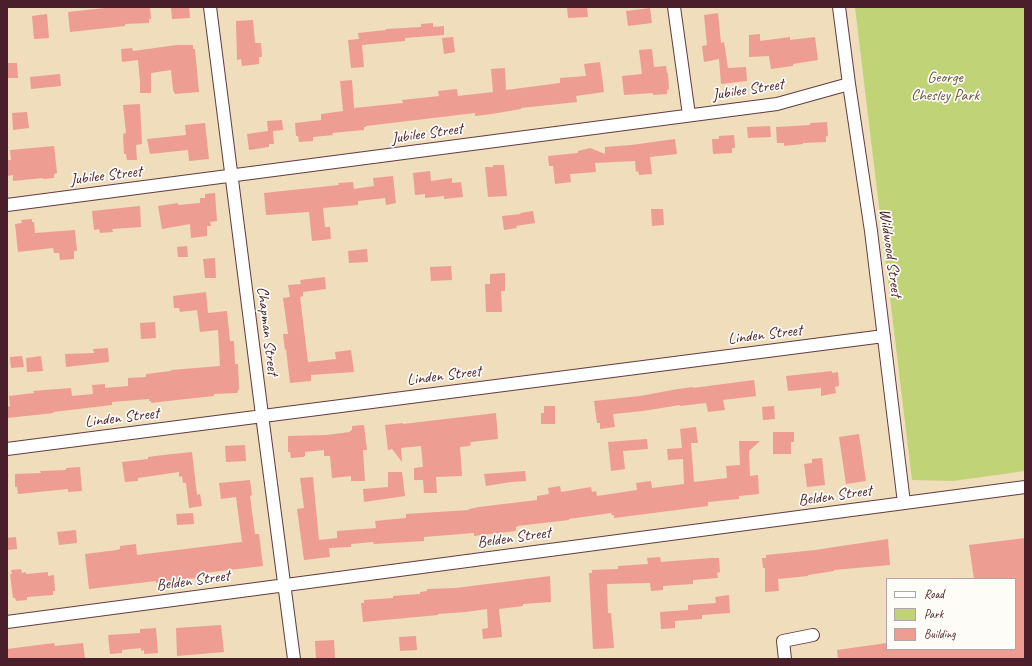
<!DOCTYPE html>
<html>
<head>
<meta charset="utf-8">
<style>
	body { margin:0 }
	#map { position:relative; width:1032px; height:666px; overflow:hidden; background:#efddbb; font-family:Caveat,sans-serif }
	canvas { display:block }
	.frame { position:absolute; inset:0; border:8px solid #4a1f2b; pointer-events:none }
	.legend { position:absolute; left:886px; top:578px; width:130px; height:72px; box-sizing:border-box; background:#fdfcf7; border:1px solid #b5a4a5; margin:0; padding:5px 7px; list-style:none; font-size:12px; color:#4a1f2b }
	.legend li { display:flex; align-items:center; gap:8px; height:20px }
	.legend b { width:20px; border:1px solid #b5a4a5 }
</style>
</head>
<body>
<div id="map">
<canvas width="1032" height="666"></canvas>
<div class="frame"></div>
<ul class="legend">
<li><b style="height:5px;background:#fff"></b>Road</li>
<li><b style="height:11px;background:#c0d376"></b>Park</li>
<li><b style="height:11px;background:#ee9d92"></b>Building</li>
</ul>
</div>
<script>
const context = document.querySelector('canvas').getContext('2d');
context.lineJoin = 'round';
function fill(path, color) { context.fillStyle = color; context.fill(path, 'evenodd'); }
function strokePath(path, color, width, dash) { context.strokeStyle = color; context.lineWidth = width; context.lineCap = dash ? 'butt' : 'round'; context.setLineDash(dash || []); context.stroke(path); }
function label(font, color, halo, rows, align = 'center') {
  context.font = font + ' Caveat,sans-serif'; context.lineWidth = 3.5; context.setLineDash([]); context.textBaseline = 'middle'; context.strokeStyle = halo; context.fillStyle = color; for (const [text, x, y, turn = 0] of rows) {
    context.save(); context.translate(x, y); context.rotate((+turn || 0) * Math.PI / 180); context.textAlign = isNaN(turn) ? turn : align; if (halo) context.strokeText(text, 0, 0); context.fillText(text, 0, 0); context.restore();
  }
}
fill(new Path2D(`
	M 855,7 L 1025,7 L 1025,471 L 953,481 L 912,480 Z`), '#c0d376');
fill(new Path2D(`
	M 105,7 L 150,7 L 151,19 L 149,19 L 149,23 L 125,24 L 125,26 L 70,32 L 68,12 L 105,8 Z
	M 171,7 L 189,7 L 190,18 L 172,19 Z
	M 567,7 L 587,7 L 588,17 L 568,18 Z
	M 650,8 L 652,23 L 628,26 L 626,11 Z
	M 718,13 L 721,43 L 724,42 L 728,68 L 746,67 L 747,81 L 721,84 L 719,59 L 704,62 L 702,46 L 707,45 L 704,15 Z
	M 47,14 L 49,38 L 34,39 L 32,16 Z
	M 253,20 L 255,43 L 261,43 L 262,57 L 259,57 L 259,64 L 242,66 L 241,59 L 237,60 L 236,21 Z
	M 433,23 L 433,27 L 444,26 L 444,35 L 405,38 L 405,41 L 362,45 L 364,67 L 351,68 L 348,40 L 359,39 L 358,33 L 386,30 L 386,29 L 421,27 L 421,24 Z
	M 760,34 L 760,41 L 790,37 L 790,40 L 815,37 L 818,60 L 793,64 L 793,66 L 771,69 L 769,56 L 749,57 L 749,35 Z
	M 453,37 L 455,52 L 444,54 L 442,38 Z
	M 177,45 L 193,45 L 193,49 L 195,49 L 199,92 L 175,94 L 173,90 L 171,70 L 151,73 L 151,93 L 140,93 L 140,81 L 138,60 L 122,62 L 121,49 L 132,48 L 133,51 Z
	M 652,49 L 654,67 L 666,66 L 667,73 L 668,73 L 669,89 L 667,90 L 667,94 L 653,95 L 653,93 L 624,95 L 622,76 L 642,74 L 639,50 Z
	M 600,62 L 604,92 L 576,96 L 577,102 L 521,108 L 521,109 L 492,114 L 475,116 L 475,113 L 366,126 L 366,127 L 364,127 L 364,130 L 332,133 L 333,135 L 313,137 L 313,141 L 299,142 L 298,136 L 296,136 L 295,123 L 321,120 L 321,114 L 343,111 L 340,81 L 352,80 L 354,108 L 403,103 L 402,100 L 439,96 L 438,91 L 457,89 L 458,96 L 493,92 L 491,69 L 505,68 L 506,90 L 560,83 L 560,78 L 586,76 L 584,64 Z
	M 7,63 L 17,63 L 18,78 L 7,78 Z
	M 60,74 L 61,86 L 31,89 L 30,77 Z
	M 140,104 L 142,144 L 136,145 L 137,160 L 127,160 L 126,154 L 124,154 L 123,134 L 126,133 L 123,105 Z
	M 27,112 L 29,128 L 13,130 L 12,113 Z
	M 282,120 L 283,130 L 273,131 L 274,144 L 269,144 L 269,147 L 249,150 L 247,134 L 268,131 L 267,121 Z
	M 827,122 L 828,136 L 826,136 L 826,142 L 803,143 L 803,144 L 784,146 L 784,143 L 777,143 L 776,127 L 810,125 L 810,123 Z
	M 205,123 L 209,159 L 189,161 L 188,150 L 150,154 L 147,139 L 186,135 L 185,125 Z
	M 770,126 L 771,137 L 748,138 L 747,127 Z
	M 734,135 L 735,148 L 732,148 L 732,153 L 713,154 L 712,139 L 719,139 L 719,136 Z
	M 675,139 L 677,154 L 650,157 L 652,174 L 639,175 L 638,171 L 636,172 L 635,161 L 595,163 L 596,172 L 570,174 L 571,182 L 555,184 L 553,166 L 549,166 L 548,156 L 578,153 L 578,151 L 590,148 L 605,154 L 605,147 L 631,145 Z
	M 54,146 L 57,173 L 54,174 L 54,178 L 43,179 L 43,178 L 13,181 L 13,175 L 7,176 L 7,160 L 11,160 L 10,150 Z
	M 493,165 L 504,165 L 507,196 L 488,197 L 485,167 L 493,167 Z
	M 430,171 L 431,181 L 452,178 L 452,183 L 461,182 L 463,197 L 444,199 L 444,196 L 425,198 L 425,194 L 415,195 L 413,173 Z
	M 393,176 L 396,203 L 386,205 L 385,198 L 358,201 L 358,205 L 323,208 L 325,227 L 330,227 L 331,239 L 312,241 L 309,212 L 266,215 L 264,193 L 339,185 L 338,183 L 353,182 L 354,189 L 374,186 L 373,178 Z
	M 215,193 L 217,221 L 210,222 L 211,226 L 207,226 L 207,236 L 191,238 L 190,224 L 162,229 L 158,206 L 178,203 L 178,205 L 200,203 L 200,198 L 205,198 L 205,194 Z
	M 140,206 L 141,227 L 112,229 L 113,232 L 100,233 L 99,229 L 94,230 L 92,211 Z
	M 651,209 L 663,209 L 664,225 L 652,226 Z
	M 533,211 L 535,223 L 516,226 L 517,228 L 504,230 L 502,216 L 521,214 L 520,213 Z
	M 32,219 L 32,222 L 34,222 L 35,233 L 75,230 L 77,251 L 74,251 L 74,259 L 60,260 L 59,253 L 54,253 L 53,248 L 18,252 L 15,224 L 22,223 L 21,220 Z
	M 187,246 L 188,257 L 178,257 L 177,247 Z
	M 367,249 L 368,262 L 349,263 L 348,251 Z
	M 215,258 L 216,278 L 205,278 L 203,259 Z
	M 451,266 L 452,280 L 431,281 L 430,267 Z
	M 505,273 L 505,291 L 501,291 L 502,312 L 486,312 L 485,284 L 490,284 L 490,274 Z
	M 325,277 L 326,289 L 303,292 L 303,296 L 300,297 L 308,362 L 336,359 L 335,352 L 351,350 L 354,372 L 311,375 L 311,381 L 290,383 L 286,349 L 285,350 L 283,334 L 288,334 L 283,298 L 290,297 L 288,285 L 301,284 L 300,280 Z
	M 206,292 L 208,313 L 227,311 L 230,341 L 234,341 L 235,364 L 238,364 L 239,389 L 237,393 L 214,394 L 214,396 L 159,402 L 151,403 L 151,401 L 149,401 L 149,399 L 112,402 L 112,405 L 53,412 L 54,413 L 7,418 L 7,407 L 10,406 L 9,396 L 34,393 L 33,391 L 71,388 L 72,396 L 93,394 L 92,385 L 105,384 L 105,388 L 128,386 L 128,378 L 146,377 L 146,374 L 171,371 L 171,370 L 220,366 L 218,330 L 200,332 L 197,310 L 180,312 L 179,308 L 174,308 L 173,296 Z
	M 155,322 L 156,338 L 141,339 L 140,323 Z
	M 108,348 L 109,362 L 66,367 L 65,354 L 94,353 L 93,349 Z
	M 22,356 L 24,367 L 11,368 L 10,357 Z
	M 41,356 L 43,371 L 27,372 L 26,358 Z
	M 832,371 L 832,373 L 838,372 L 839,386 L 835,387 L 836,393 L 821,396 L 821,388 L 788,391 L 786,376 Z
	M 754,380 L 756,396 L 723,400 L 725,410 L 708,412 L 706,403 L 680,406 L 680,405 L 643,411 L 613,414 L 615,427 L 600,429 L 600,423 L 597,423 L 594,401 L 640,396 L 678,389 L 693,387 L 693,388 Z
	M 544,406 L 555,406 L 555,424 L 541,424 L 541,413 L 544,413 Z
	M 774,406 L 775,419 L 763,420 L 762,407 Z
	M 496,413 L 498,439 L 471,442 L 470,446 L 460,447 L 462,476 L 436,477 L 437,493 L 424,493 L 423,480 L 414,480 L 414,468 L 423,467 L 421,446 L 401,448 L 402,462 L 392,449 L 388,450 L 385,425 L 403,423 L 403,424 Z
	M 364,425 L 367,450 L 363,450 L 365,481 L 351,481 L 351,476 L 332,478 L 330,456 L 324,456 L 324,450 L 305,452 L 305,456 L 303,457 L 291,458 L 290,452 L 288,452 L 288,436 L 326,435 L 350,432 L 350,431 L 352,430 L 352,426 Z
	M 696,427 L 698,443 L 691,443 L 694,482 L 727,478 L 726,466 L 740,465 L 739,441 L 760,441 L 749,451 L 750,476 L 758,475 L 759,494 L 739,496 L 739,499 L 708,502 L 708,506 L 614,518 L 614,515 L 612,515 L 611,513 L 569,519 L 569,520 L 517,526 L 518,527 L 516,527 L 516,531 L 474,536 L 474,533 L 424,537 L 424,541 L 374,544 L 373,542 L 351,544 L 351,547 L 329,548 L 330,557 L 304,560 L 297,509 L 304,508 L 300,478 L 313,477 L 319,540 L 337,538 L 337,531 L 376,528 L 375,521 L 406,518 L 406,514 L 469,510 L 469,509 L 479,507 L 537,500 L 537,496 L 549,494 L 548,488 L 560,486 L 561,492 L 591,487 L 592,492 L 596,491 L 597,496 L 637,490 L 636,483 L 651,481 L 652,488 L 684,484 L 683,459 L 668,460 L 667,449 L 682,448 L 680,429 Z
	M 773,432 L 794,432 L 794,442 L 791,442 L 791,454 L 773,454 Z
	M 859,434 L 866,481 L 846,484 L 839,437 Z
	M 647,439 L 648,449 L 623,451 L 625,469 L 611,471 L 608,442 Z
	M 245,445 L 246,461 L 226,462 L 225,446 Z
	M 192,452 L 197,495 L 200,494 L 202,506 L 189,508 L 186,483 L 183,483 L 182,476 L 179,477 L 179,472 L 138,478 L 138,481 L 125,482 L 122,462 L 148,459 L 148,457 L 163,455 Z
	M 822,458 L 825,485 L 807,487 L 804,464 L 812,463 L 812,459 Z
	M 80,467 L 82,491 L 68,492 L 68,489 L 18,494 L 17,487 L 15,487 L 15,474 L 41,473 L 40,471 L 66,470 L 66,468 Z
	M 525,471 L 526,481 L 511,482 L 486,486 L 484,474 Z
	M 388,472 L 402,472 L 405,496 L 364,502 L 363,489 L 388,487 Z
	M 250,480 L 252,495 L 250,496 L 255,534 L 259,534 L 263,566 L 196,574 L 197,578 L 156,583 L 156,581 L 89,589 L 85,554 L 117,550 L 120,549 L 120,546 L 136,544 L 137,555 L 242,542 L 236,497 L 221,499 L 219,483 Z
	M 193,513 L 194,524 L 177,525 L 176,514 Z
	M 76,530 L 77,543 L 59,545 L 57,532 Z
	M 16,537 L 17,549 L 7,550 L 7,538 Z
	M 1025,538 L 1025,659 L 838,659 L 837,650 L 887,643 L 887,649 L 1015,649 L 1015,579 L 974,579 L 969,545 Z
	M 888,539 L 890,565 L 834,570 L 834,571 L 808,575 L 808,576 L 778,579 L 779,591 L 765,592 L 765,568 L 763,568 L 762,558 L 766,558 L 766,555 L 815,550 Z
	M 660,557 L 661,562 L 711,558 L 719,558 L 720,572 L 717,573 L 718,578 L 693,580 L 693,584 L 663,586 L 663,590 L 651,591 L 650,583 L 607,584 L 608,613 L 611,613 L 614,648 L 593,649 L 589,573 L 592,573 L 592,570 L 618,569 L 618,566 L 648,564 L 647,558 Z
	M 21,569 L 22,573 L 26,572 L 26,574 L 48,572 L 48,576 L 54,575 L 55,591 L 53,591 L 53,595 L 27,597 L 27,600 L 16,601 L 15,598 L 13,598 L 10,574 L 12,574 L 11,570 Z
	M 550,576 L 551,602 L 523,604 L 523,606 L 499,609 L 502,637 L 483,639 L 482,629 L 488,628 L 487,609 L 466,612 L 438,614 L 438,615 L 363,622 L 361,603 L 364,603 L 364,600 L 393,598 L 393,596 L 420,594 L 420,592 L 427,591 L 427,589 L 456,588 Z
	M 729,595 L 730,613 L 702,615 L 702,619 L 675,621 L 675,628 L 661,629 L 660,612 L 688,610 L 688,605 L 716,603 L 715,597 Z
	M 221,625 L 224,652 L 177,656 L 176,628 Z
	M 156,628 L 158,653 L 144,654 L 144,650 L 141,651 L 141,648 L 122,650 L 122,653 L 110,654 L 108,635 L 140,633 L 140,629 Z
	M 416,636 L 417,650 L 400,651 L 399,637 Z
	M 334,640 L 335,658 L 316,659 L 315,641 Z
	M 54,643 L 55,646 L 83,643 L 85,659 L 8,659 L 7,649 Z`), '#ee9d92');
const minor = new Path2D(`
	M 210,7 L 262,415 L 294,659
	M 674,7 L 689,115
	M 839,7 L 849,84 L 871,231 L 904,503
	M 7,205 L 777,104 L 849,84
	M 7,449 L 884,336
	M 7,622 L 1025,487
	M 785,659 L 783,641 L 813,635`);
strokePath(minor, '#633c41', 14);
strokePath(minor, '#fff', 12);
label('16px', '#6d5542', '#fdfcf7', [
	["George",945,78],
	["Chesley Park",945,96]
]);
label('16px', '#4a1f2b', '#fdfcf7', [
	["Jubilee Street",748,90,-9],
	["Jubilee Street",427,134,-8],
	["Jubilee Street",106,176,-7],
	["Wildwood Street",890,253,82],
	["Chapman Street",267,331,83],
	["Linden Street",765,335,-7],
	["Linden Street",444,376,-7],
	["Linden Street",122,418,-7],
	["Belden Street",835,496,-8],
	["Belden Street",514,538,-8],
	["Belden Street",193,581,-8]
]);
</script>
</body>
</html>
